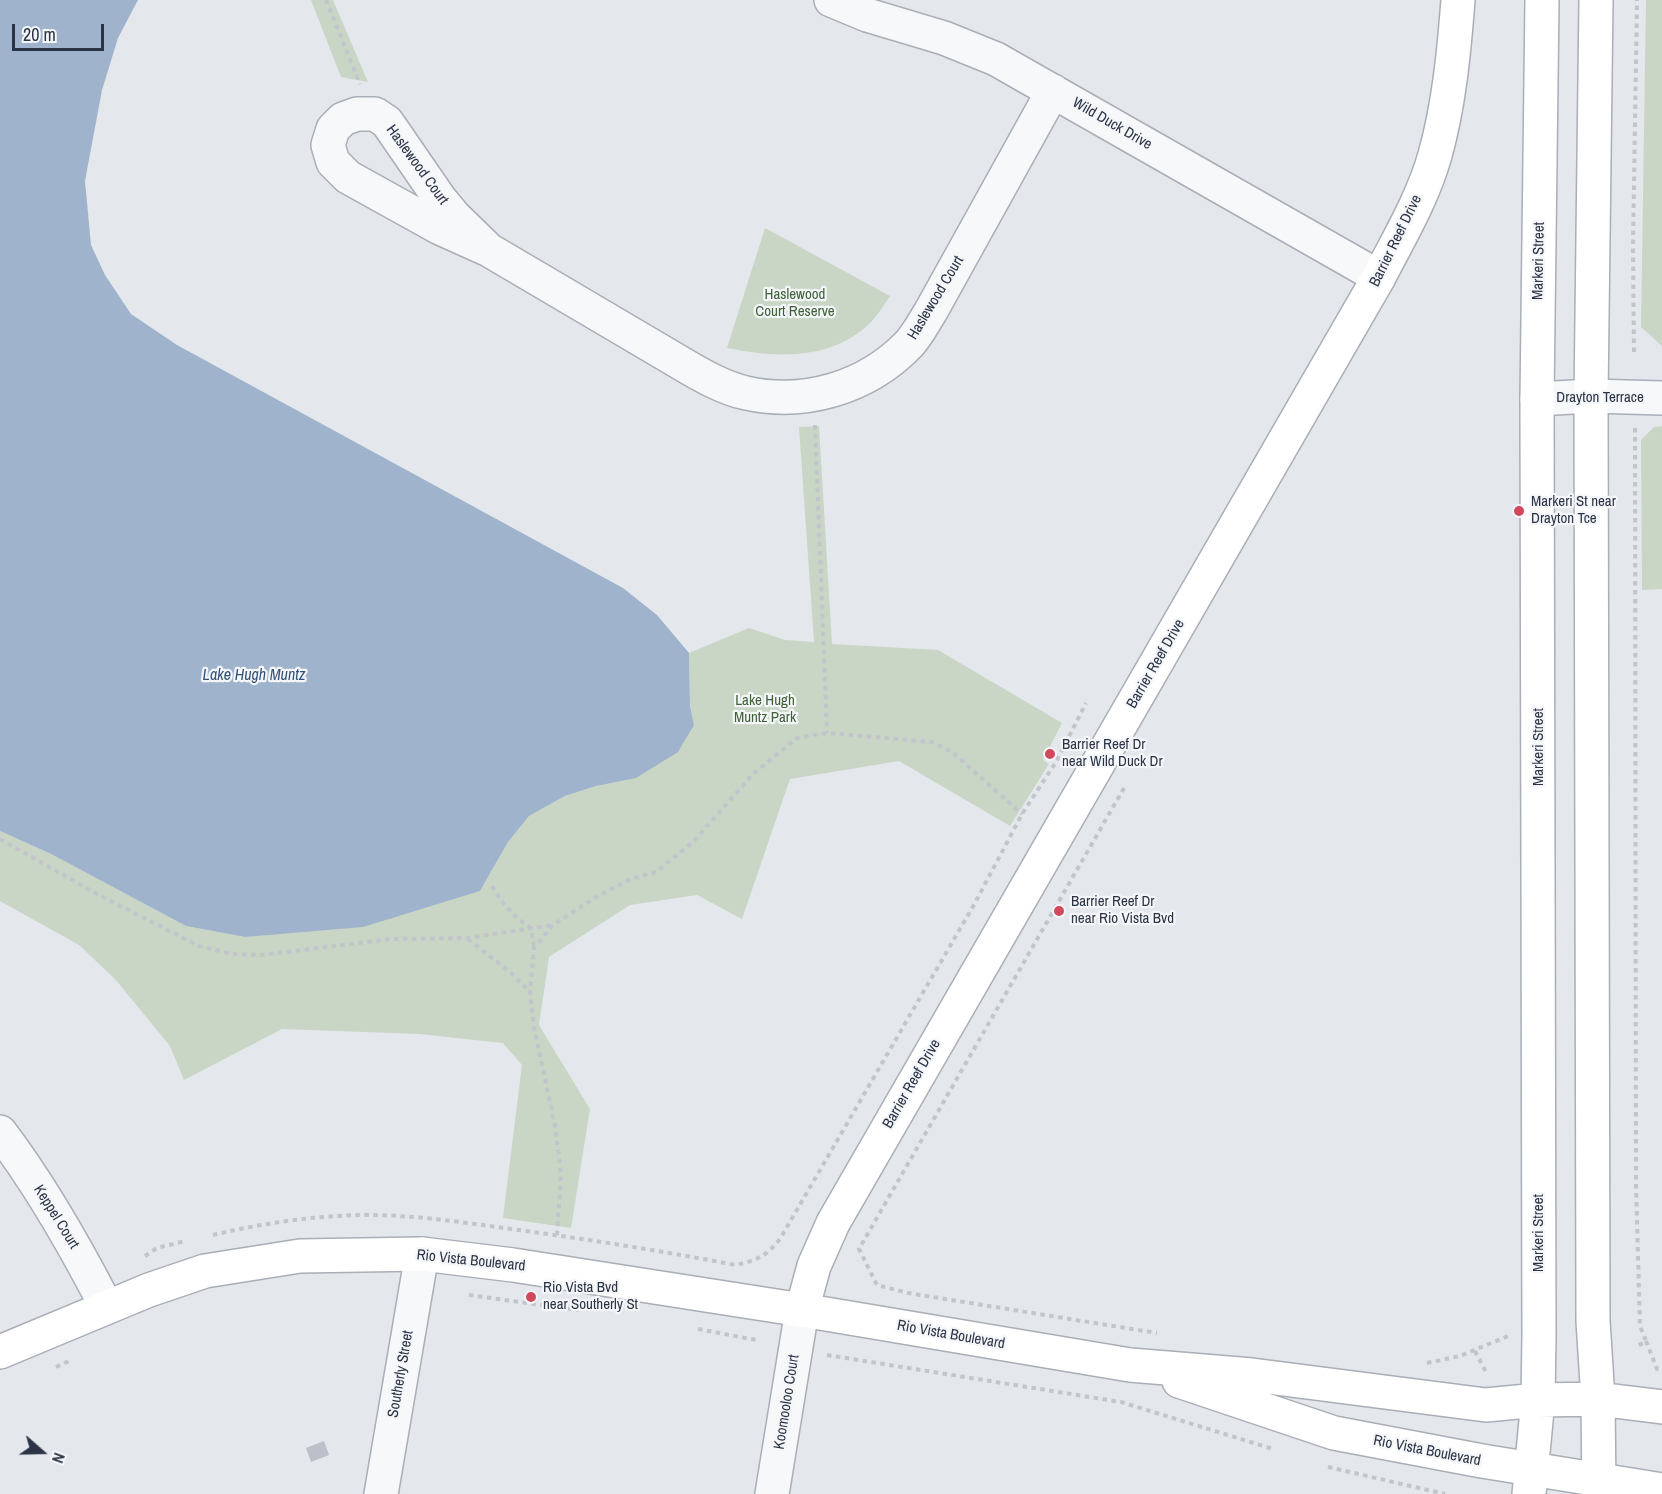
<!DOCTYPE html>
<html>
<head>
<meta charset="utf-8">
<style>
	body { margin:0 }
	#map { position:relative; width:1662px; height:1494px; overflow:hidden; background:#e4e7ec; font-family:"Archivo Narrow",sans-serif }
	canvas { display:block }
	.north { position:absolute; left:12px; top:1422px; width:60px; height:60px; -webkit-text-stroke:4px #f4f6f9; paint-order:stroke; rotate:110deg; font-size:16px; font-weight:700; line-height:24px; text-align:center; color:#2b3445 }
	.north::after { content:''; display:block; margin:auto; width:21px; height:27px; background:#2b3445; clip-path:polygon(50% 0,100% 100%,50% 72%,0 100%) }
	.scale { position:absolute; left:12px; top:24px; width:92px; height:27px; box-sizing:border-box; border:3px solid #2b3445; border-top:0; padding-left:8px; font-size:18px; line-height:21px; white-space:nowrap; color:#2b3445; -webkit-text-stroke:4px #f4f6f9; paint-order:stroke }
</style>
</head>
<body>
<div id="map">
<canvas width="1662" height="1494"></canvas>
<div class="north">N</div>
<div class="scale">20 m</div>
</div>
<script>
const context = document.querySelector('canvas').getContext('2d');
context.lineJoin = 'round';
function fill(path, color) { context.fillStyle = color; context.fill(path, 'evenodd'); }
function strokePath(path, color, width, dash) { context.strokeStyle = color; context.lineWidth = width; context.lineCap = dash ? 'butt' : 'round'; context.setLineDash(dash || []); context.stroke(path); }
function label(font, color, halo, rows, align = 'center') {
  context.font = font + ' "Archivo Narrow",sans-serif'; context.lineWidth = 4.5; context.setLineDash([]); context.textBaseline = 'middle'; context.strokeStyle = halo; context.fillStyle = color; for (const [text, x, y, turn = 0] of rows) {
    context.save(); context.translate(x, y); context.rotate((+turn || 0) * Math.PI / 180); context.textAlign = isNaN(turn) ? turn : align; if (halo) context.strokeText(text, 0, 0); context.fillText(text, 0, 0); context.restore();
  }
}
fill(new Path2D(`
	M 311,0 L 333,0 L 368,82 L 341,77 Z
	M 1646,0 L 1662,0 L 1662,346 L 1641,327 Z
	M 765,228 L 890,296 C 884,305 878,315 871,322 C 832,361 776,358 727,348 Z
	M 819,426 L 832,644 L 938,650 L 1062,723 L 1043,760 L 1049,764 L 1010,826 L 899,761 L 790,779 L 742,919 L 697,895 L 630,905 L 549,957 L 539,1025 L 590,1109 L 571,1228 L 503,1218 L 522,1065 L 503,1043 L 419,1034 L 282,1029 L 184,1080 L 170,1046 L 115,979 L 79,945 L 0,901 L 0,831 L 51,854 L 186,926 L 245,937 L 284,933 L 480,891 L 508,842 L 529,816 L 565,796 L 596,786 L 694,725 L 690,706 L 689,653 L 749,628 L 785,640 L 814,642 L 799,427 Z
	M 1662,426 L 1662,589 L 1642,590 L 1641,440 L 1654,427 Z`), '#c9d6c5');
fill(new Path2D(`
	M 0,0 L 138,0 L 118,38 L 102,90 L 85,181 L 91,245 L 105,275 L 131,314 L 177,345 L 623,588 L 657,615 L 689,653 L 690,706 L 694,725 L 678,752 L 636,778 L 596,786 L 565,796 L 529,816 L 508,842 L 480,891 L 363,927 L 245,937 L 186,926 L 51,854 L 0,831 Z`), '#9fb4cc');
fill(new Path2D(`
	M 324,1441 L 329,1455 L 311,1462 L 306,1448 Z`), '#bbc0ca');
const street = new Path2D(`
	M 831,0 L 867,15 L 944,38 L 996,59 L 1379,277
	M 489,250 L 454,216 L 440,199 L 387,122 L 375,114 L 357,114 L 343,119 L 333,129 L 328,145 L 333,162 L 348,177 L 440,228 L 489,250 L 679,362 C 699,374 723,388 746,393 C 804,406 866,388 908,345 C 917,336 924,322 931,311 L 1053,91
	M 1537,399 L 1591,396 L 1662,398
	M 0,1132 C 41,1186 75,1246 106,1306
	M 381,1494 L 422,1254
	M 772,1494 L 802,1310`);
const secondary = new Path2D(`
	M 1596,0 L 1591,396 L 1593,1321 L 1598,1399 L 1599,1494
	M 802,1310 L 814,1266 L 833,1223 L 1379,277 C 1399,238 1423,198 1435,155 C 1449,105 1454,52 1458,0
	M 0,1352 L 149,1290 L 205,1271 L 300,1256 L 422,1254 L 513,1265 L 802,1310 L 1130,1365 L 1252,1375 L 1486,1405 L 1538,1400 L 1598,1399 L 1662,1407
	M 1179,1381 L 1334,1433 L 1482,1461 L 1662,1490
	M 1529,1494 L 1538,1400 L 1539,1336 L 1537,399 L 1542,0`);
strokePath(street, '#a9aeb7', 36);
strokePath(secondary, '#a9aeb7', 36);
strokePath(new Path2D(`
	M 326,0 L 360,84
	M 1634,352 L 1633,247 L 1637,0
	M 815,425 L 827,733
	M 1635,428 L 1636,1186 L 1640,1326 L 1646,1341 L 1636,1347
	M 1124,788 L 859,1249 L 877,1285 L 908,1293 L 1157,1333
	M 0,839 L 95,893 L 199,946 L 232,954 L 262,955 L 391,939 L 467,938 L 553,925
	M 492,886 C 503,905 513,916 531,928 L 534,947
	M 468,939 L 512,974 L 530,992
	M 213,1235 C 272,1221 337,1212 398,1216 C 436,1218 474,1224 511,1229 C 587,1239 661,1251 736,1265 C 758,1260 766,1256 780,1239 L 975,903 L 1022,814 L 1056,762 L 1086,703
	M 557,1235 L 561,1175 L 555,1126 L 534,1027 L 530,992 L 534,948 L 553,925 L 598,896 L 631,879 L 656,872 L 694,841 L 753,774 L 797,738 L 827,733 L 932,742 L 952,752 L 1022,814
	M 145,1256 L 157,1248 L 185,1241
	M 469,1295 L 578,1310
	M 698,1329 L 756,1340
	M 1646,1341 L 1657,1369 L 1662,1370
	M 1475,1351 L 1487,1374
	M 827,1355 L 1121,1402 L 1273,1449
	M 1427,1363 L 1460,1356 L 1508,1336
	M 56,1367 L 69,1361
	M 1328,1467 L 1445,1494`), '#c2c5cb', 4, [4.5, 4.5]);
strokePath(street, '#f7f8fa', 33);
strokePath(secondary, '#fff', 33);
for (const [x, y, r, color] of [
	[1519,511,6,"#d1495b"],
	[1050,754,6,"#d1495b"],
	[1059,911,6,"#d1495b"],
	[531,1297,6,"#d1495b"]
]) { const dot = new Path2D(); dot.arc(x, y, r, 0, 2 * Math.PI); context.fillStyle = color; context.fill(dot); strokePath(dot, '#f4f6f9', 2); }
label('15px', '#2b3445', '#f4f6f9', [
	["Wild Duck Drive",1112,124,30],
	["Haslewood Court",417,165,54],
	["Barrier Reef Drive",1396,241,-64],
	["Markeri Street",1539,261,-89],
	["Haslewood Court",936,298,-59],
	["Drayton Terrace",1600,398],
	["Barrier Reef Drive",1156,664,-60],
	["Markeri Street",1539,747,-90],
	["Barrier Reef Drive",912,1084,-60],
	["Keppel Court",56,1217,58],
	["Markeri Street",1539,1233,-90],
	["Rio Vista Boulevard",471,1261,6],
	["Rio Vista Boulevard",951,1335,10],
	["Southerly Street",401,1374,-80],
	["Koomooloo Court",787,1402,-81],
	["Rio Vista Boulevard",1427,1451,11]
]);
label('15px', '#3f6138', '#f4f6f9', [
	["Haslewood",795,295],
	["Court Reserve",795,312],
	["Lake Hugh",765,701],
	["Muntz Park",765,718]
]);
label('15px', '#2b3445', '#f4f6f9', [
	["Markeri St near",1531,502],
	["Drayton Tce",1531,519],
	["Barrier Reef Dr",1062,745],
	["near Wild Duck Dr",1062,762],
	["Barrier Reef Dr",1071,902],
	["near Rio Vista Bvd",1071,919],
	["Rio Vista Bvd",543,1288],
	["near Southerly St",543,1305]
], 'left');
label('italic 16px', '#34527a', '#f4f6f9', [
	["Lake Hugh Muntz",254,676]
]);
</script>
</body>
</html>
